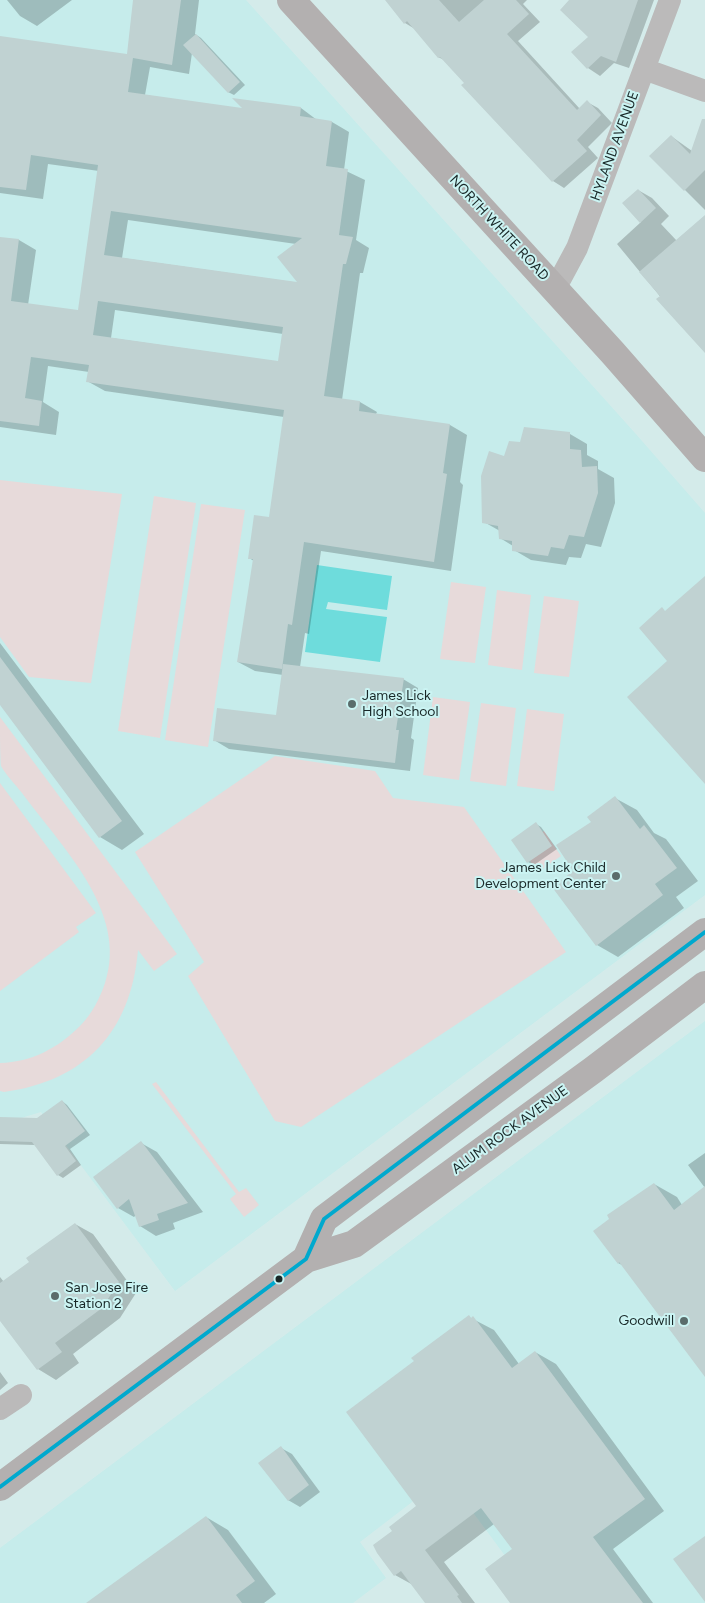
<!DOCTYPE html>
<html>
<head>
<meta charset="utf-8">
<style>
	body { margin:0 }
	canvas { display:block; background:#d4ebea }
</style>
</head>
<body>
<canvas width="705" height="1603"></canvas>
<script>
const context = document.querySelector('canvas').getContext('2d');
context.lineJoin = 'round';
function fill(path, color) { context.fillStyle = color; context.fill(path, 'evenodd'); }
function strokePath(path, color, width, dash) { context.strokeStyle = color; context.lineWidth = width; context.lineCap = dash ? 'butt' : 'round'; context.setLineDash(dash || []); context.stroke(path); }
function label(font, color, halo, rows, align = 'center') {
  context.font = font + ' Figtree,sans-serif'; context.lineWidth = 4; context.setLineDash([]); context.textBaseline = 'middle'; context.strokeStyle = halo; context.fillStyle = color; for (const [text, x, y, turn = 0] of rows) {
    context.save(); context.translate(x, y); context.rotate((+turn || 0) * Math.PI / 180); context.textAlign = isNaN(turn) ? turn : align; if (halo) context.strokeText(text, 0, 0); context.fillText(text, 0, 0); context.restore();
  }
}
fill(new Path2D(`
	M 0,0 L 246,0 L 635,433 L 705,513 L 705,895 L 175,1291 L 41,1112 L 8,1122 L 0,1122 Z
	M 705,1021 L 705,1603 L 540,1603 L 446,1476 L 360,1542 L 386,1578 L 353,1603 L 0,1603 L 0,1548 Z`), '#c6eceb');
fill(new Path2D(`
	M 0,480 L 122,494 L 91,683 L 29,677 L 0,637 Z
	M 154,496 L 196,503 L 160,738 L 118,731 Z
	M 201,504 L 245,510 L 208,747 L 165,740 Z
	M 451,582 L 486,587 L 475,663 L 440,659 Z
	M 497,590 L 531,595 L 522,670 L 488,665 Z
	M 544,596 L 579,601 L 569,677 L 534,673 Z
	M 433,697 L 470,702 L 459,780 L 423,775 Z
	M 481,703 L 516,708 L 506,786 L 470,781 Z
	M 527,709 L 564,714 L 554,791 L 517,786 Z
	M 0,717 L 177,954 L 154,971 L 138,950 C 131,1032 85,1081 4,1092 L 0,1091 L 0,1063 C 32,1062 58,1048 80,1026 C 92,1014 100,998 105,983 C 129,912 61,846 22,793 C 15,784 6,775 1,766 C 0,757 0,727 0,717 Z
	M 275,756 L 375,771 L 393,798 L 464,807 L 566,952 L 301,1127 L 275,1121 L 188,976 L 204,962 L 135,852 Z
	M 0,783 L 96,913 L 76,927 L 79,932 L 0,991 Z
	M 544,831 L 561,856 L 538,872 L 520,847 Z
	M 156,1082 L 239,1192 L 246,1188 L 259,1205 L 244,1217 L 230,1199 L 236,1194 L 152,1084 Z`), '#e7dada');
fill(new Path2D(`
	M 317,565 L 392,576 L 387,610 L 328,602 L 326,609 L 387,617 L 380,662 L 305,652 Z`), '#6edcdc');
fill(new Path2D(`
	M 7,0 L 72,0 L 37,26 L 20,16 Z
	M 135,0 L 199,0 L 195,34 L 201,38 L 245,85 L 234,95 L 228,92 L 192,53 L 189,74 L 150,67 L 145,95 L 245,110 L 301,108 L 317,120 L 332,122 L 349,132 L 344,170 L 365,180 L 356,240 L 369,248 L 363,273 L 360,273 L 342,400 L 360,402 L 377,412 L 376,414 L 450,425 L 467,435 L 460,482 L 463,485 L 451,571 L 321,551 L 309,634 L 305,633 L 300,667 L 403,679 L 418,688 L 411,738 L 414,740 L 410,771 L 229,749 L 214,740 L 277,716 L 283,675 L 255,671 L 238,662 L 254,561 L 249,558 L 270,518 L 284,417 L 105,391 L 87,381 L 89,372 L 48,366 L 43,402 L 59,412 L 56,435 L 0,427 L 0,238 L 19,240 L 36,250 L 28,305 L 79,312 L 99,171 L 48,164 L 43,199 L 0,193 L 0,37 L 128,55 ZM 128,220 L 296,244 L 299,283 L 122,258 ZM 115,310 L 283,334 L 279,362 L 111,338 Z
	M 386,0 L 527,0 L 523,4 L 540,22 L 518,41 L 580,109 L 587,102 L 598,108 L 612,123 L 588,147 L 598,158 L 564,188 L 553,181 L 463,85 L 465,83 L 446,61 L 438,57 L 415,29 L 405,23 Z
	M 571,0 L 654,0 L 629,68 L 614,63 L 600,76 L 588,68 L 590,37 Z
	M 705,122 L 705,210 L 651,156 L 671,136 L 692,151 Z
	M 638,190 L 652,198 L 669,216 L 661,224 L 677,241 L 705,217 L 705,351 L 617,244 L 641,222 Z
	M 570,434 L 587,444 L 587,455 L 598,461 L 598,469 L 614,478 L 615,503 L 601,547 L 586,544 L 581,558 L 569,557 L 566,565 L 531,560 L 514,550 L 513,546 L 500,538 L 500,531 L 484,522 L 505,458 L 521,443 Z
	M 0,643 L 144,834 L 122,850 L 100,837 L 0,703 Z
	M 615,798 L 637,810 L 654,833 L 666,839 L 698,881 L 676,897 L 684,908 L 618,957 L 597,945 L 575,871 L 593,823 Z
	M 536,824 L 541,827 L 557,849 L 534,865 L 528,862 Z
	M 62,1101 L 67,1105 L 90,1135 L 70,1149 L 81,1165 L 63,1178 L 58,1175 L 35,1145 L 0,1144 L 0,1118 L 38,1119 Z
	M 141,1143 L 157,1152 L 203,1212 L 173,1223 L 175,1229 L 156,1236 L 140,1226 L 136,1215 L 134,1217 L 118,1208 Z
	M 705,1153 L 705,1375 L 624,1266 L 618,1263 L 654,1184 L 677,1197 L 682,1205 L 705,1188 L 688,1165 Z
	M 75,1224 L 93,1234 L 136,1293 L 120,1318 L 73,1354 L 79,1363 L 56,1380 L 38,1369 L 0,1319 L 0,1277 L 4,1282 L 31,1262 Z
	M 469,1317 L 494,1330 L 519,1364 L 535,1352 L 556,1364 L 664,1511 L 613,1549 L 653,1603 L 512,1603 L 513,1549 L 494,1524 L 444,1562 L 475,1603 L 427,1603 L 413,1585 L 395,1575 L 394,1531 L 418,1506 L 415,1361 Z
	M 0,1372 L 8,1383 L 0,1390 Z
	M 281,1448 L 292,1454 L 320,1492 L 300,1507 L 288,1500 Z
	M 206,1517 L 228,1530 L 276,1594 L 264,1603 L 89,1603 Z`), '#0003');
fill(new Path2D(`
	M 133,0 L 181,0 L 172,65 L 133,58 L 128,92 L 242,108 L 232,98 L 301,107 L 300,116 L 332,121 L 326,166 L 348,169 L 339,235 L 353,237 L 346,264 L 343,264 L 324,396 L 360,401 L 359,411 L 450,424 L 443,473 L 447,474 L 434,562 L 304,542 L 292,625 L 288,624 L 282,669 L 237,662 L 253,559 L 248,559 L 254,515 L 269,517 L 284,410 L 86,382 L 89,365 L 31,357 L 25,398 L 42,401 L 39,426 L 0,421 L 0,237 L 19,239 L 11,301 L 78,310 L 98,165 L 31,155 L 26,190 L 0,187 L 0,36 L 127,54 ZM 111,211 L 302,238 L 277,257 L 297,282 L 104,255 ZM 98,301 L 283,327 L 278,361 L 93,335 Z
	M 385,0 L 439,0 L 459,22 L 484,0 L 516,0 L 529,14 L 507,34 L 577,110 L 587,100 L 601,115 L 577,140 L 587,151 L 552,182 L 461,85 L 464,83 L 440,57 L 438,58 L 407,21 L 404,24 Z
	M 569,0 L 638,0 L 616,62 L 601,56 L 587,69 L 571,52 L 588,37 L 560,10 Z
	M 196,34 L 240,82 L 228,93 L 183,45 Z
	M 702,119 L 705,119 L 705,170 L 684,191 L 649,156 L 671,135 L 690,154 Z
	M 638,189 L 656,208 L 640,223 L 622,203 Z
	M 705,215 L 705,353 L 656,299 L 660,296 L 639,272 Z
	M 524,427 L 570,432 L 570,449 L 581,450 L 582,467 L 597,466 L 598,493 L 584,537 L 569,535 L 564,549 L 551,547 L 548,556 L 512,551 L 512,541 L 499,539 L 498,526 L 482,523 L 481,476 L 489,451 L 504,456 L 509,441 L 520,442 Z
	M 705,576 L 705,784 L 627,697 L 667,661 L 639,628 L 662,607 L 665,611 Z
	M 0,657 L 122,821 L 99,838 L 0,705 Z
	M 283,664 L 404,678 L 396,730 L 399,730 L 395,763 L 213,741 L 217,708 L 276,715 Z
	M 615,796 L 640,829 L 644,825 L 677,868 L 655,884 L 663,895 L 596,946 L 552,887 L 573,871 L 556,845 L 591,822 L 587,817 Z
	M 536,822 L 552,846 L 527,863 L 511,840 Z
	M 62,1100 L 85,1131 L 65,1146 L 76,1161 L 57,1176 L 32,1142 L 0,1141 L 0,1117 L 37,1118 Z
	M 141,1141 L 188,1203 L 157,1214 L 159,1220 L 139,1227 L 129,1199 L 117,1209 L 93,1177 Z
	M 654,1183 L 674,1210 L 705,1186 L 705,1377 L 619,1262 L 618,1264 L 593,1231 L 609,1219 L 607,1215 Z
	M 75,1223 L 119,1282 L 102,1308 L 55,1343 L 62,1352 L 37,1370 L 0,1321 L 0,1283 L 29,1262 L 26,1258 Z
	M 469,1315 L 471,1318 L 473,1316 L 512,1368 L 535,1351 L 645,1499 L 593,1537 L 643,1603 L 510,1603 L 485,1569 L 512,1549 L 481,1508 L 425,1550 L 459,1595 L 457,1596 L 462,1603 L 425,1603 L 401,1571 L 394,1576 L 377,1553 L 373,1545 L 392,1531 L 389,1527 L 416,1506 L 346,1412 L 414,1361 L 411,1358 Z
	M 281,1446 L 309,1485 L 288,1501 L 258,1463 Z
	M 206,1516 L 255,1581 L 236,1595 L 242,1603 L 86,1603 Z
	M 705,1536 L 705,1602 L 673,1559 Z`), '#c0d2d2');
strokePath(new Path2D(`
	M 644,69 L 705,91
	M 555,289 L 577,248 L 670,0
	M 0,1409 L 21,1395`), '#bbbaba', 22);
strokePath(new Path2D(`
	M 291,0 L 613,353 L 705,458
	M 306,1259 L 324,1219 L 705,932
	M 0,1487 L 306,1259 L 354,1244 L 593,1070 L 705,985`), '#b3b0b0', 28);
strokePath(new Path2D(`
	M 0,1487 L 306,1259 L 324,1219 L 705,932`), '#00a9ce', 4);
for (const [x, y, r, color] of [
	[352,704,5,"#5a6c6b"],
	[616,876,5,"#5a6c6b"],
	[279,1279,4.5,"#182727"],
	[55,1296,5,"#5a6c6b"],
	[684,1321,5,"#5a6c6b"]
]) { const dot = new Path2D(); dot.arc(x, y, r, 0, 2 * Math.PI); context.fillStyle = color; context.fill(dot); strokePath(dot, '#cbf4f3', 2); }
label('14px', '#182727', '#cbf4f3', [
	["HYLAND AVENUE",615,146,-70],
	["NORTH WHITE ROAD",499,228,47],
	["ALUM ROCK AVENUE",510,1130,-36]
]);
label('14px', '#182727', '#cbf4f3', [
	["James Lick",362,696],
	["High School",362,712],
	["James Lick Child",606,868,"right"],
	["Development Center",606,884,"right"],
	["San Jose Fire",65,1288],
	["Station 2",65,1304],
	["Goodwill",674,1321,"right"]
], 'left');
</script>
</body>
</html>
